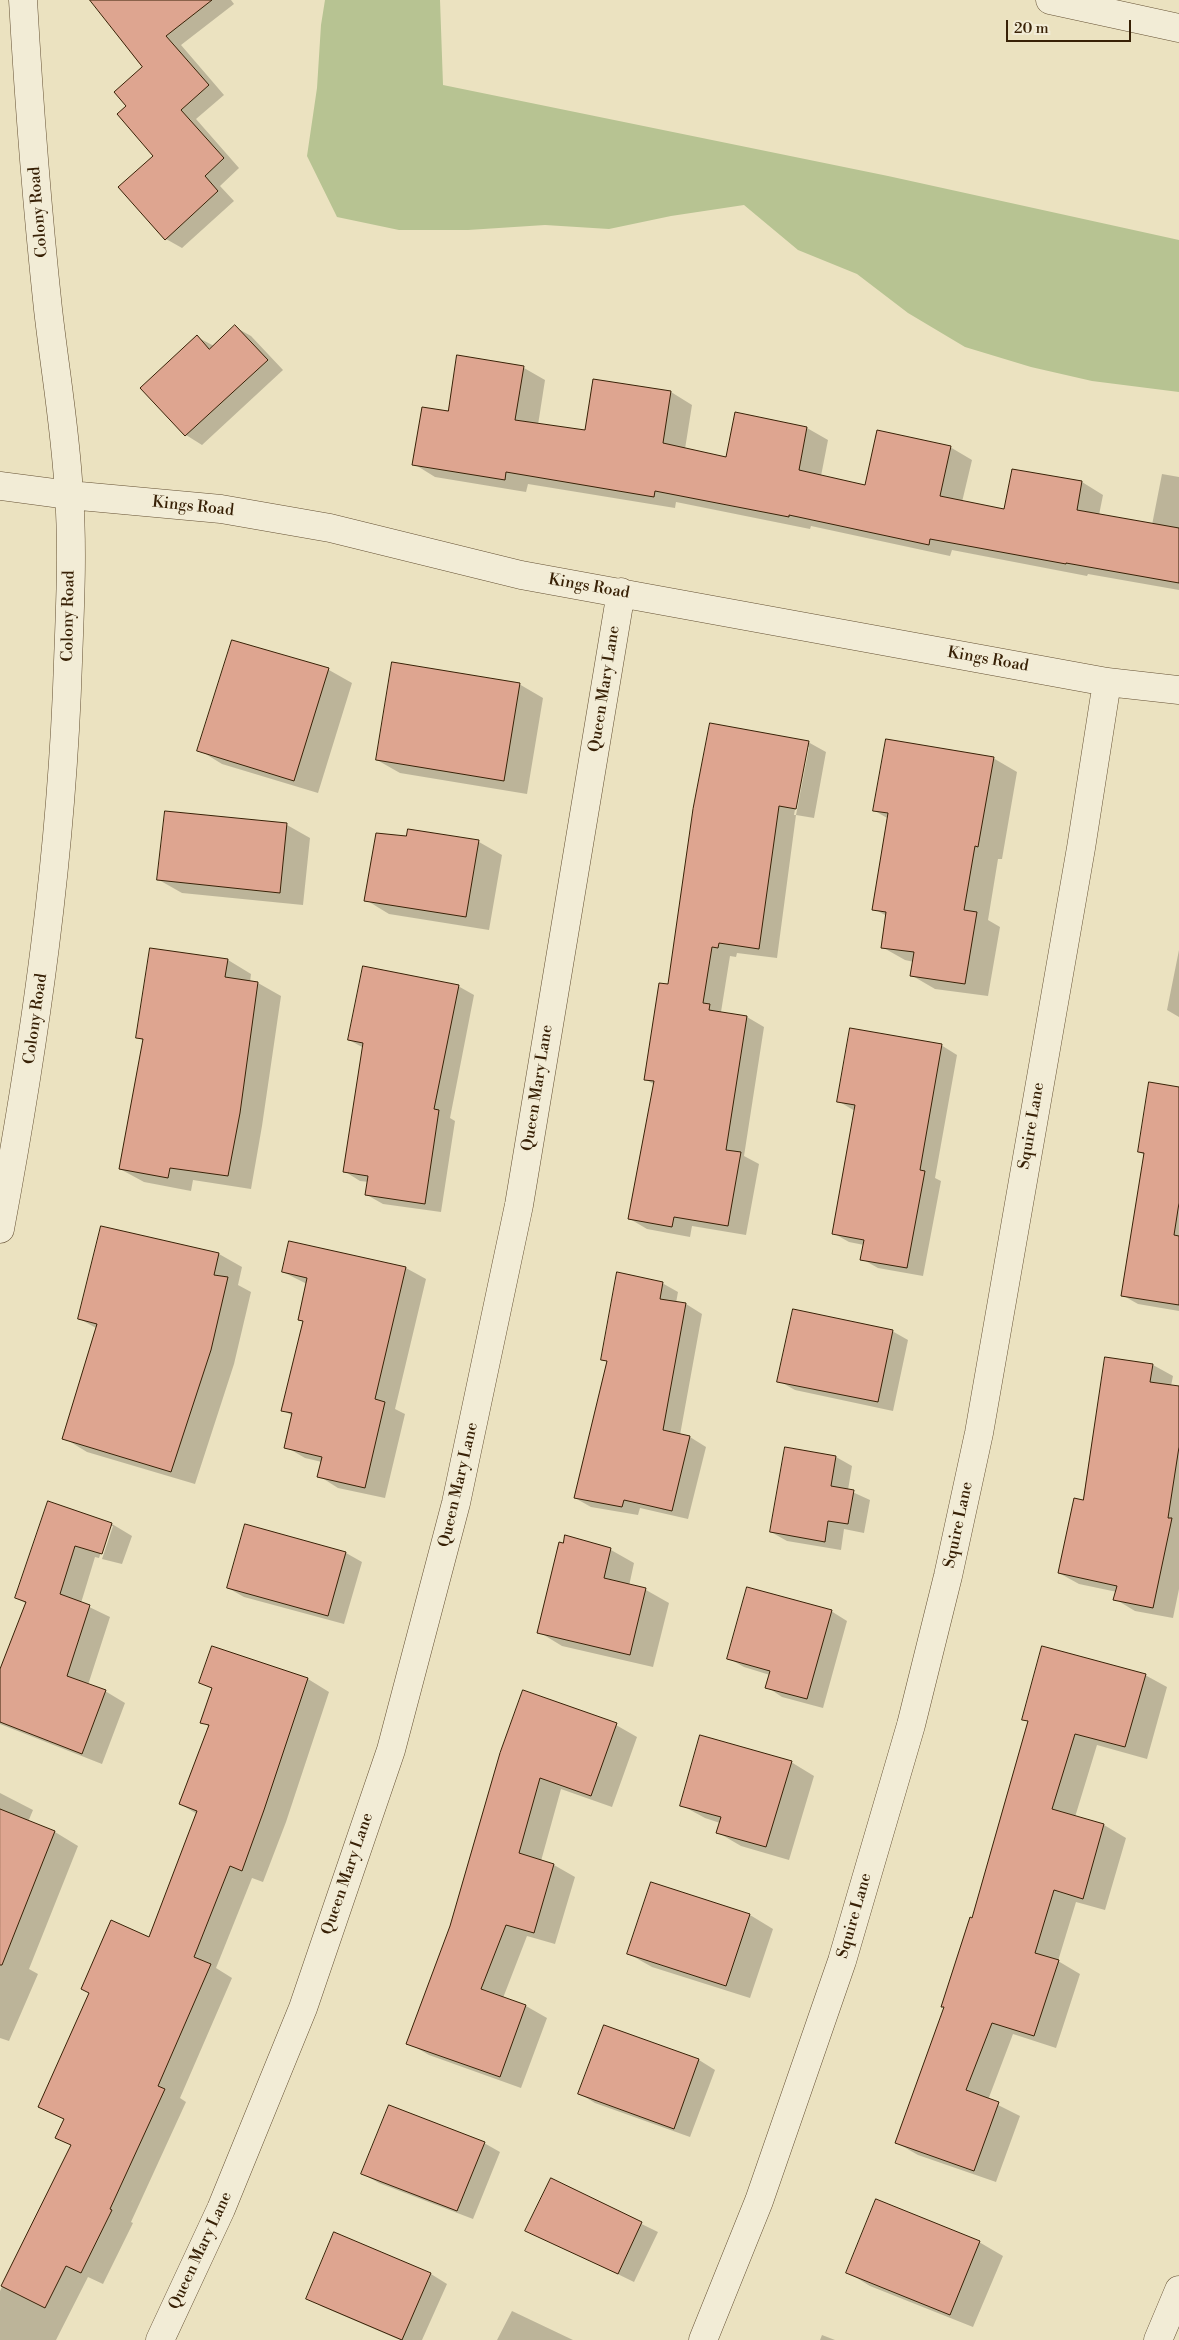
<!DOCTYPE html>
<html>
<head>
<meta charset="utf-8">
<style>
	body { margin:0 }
	#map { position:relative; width:1179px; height:2340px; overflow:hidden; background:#ebe2c0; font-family:"Libre Bodoni",serif }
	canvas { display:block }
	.scale { position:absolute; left:1006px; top:20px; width:125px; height:22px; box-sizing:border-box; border:2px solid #382106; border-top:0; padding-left:6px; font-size:15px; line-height:18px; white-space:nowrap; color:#382106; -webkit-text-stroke:4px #f2ecd6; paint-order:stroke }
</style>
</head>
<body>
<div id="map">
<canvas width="1179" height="2340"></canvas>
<div class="scale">20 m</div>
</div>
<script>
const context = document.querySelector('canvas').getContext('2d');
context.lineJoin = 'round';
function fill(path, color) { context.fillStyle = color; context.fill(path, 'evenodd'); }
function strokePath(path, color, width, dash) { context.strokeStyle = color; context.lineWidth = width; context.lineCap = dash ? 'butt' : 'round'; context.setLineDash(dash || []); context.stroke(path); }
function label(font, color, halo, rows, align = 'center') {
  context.font = font + ' "Libre Bodoni",serif'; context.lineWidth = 5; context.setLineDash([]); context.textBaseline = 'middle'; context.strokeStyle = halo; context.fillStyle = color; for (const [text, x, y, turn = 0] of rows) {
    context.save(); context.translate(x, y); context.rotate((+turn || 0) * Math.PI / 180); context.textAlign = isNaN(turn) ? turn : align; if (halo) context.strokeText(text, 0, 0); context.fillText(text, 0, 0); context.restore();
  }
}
fill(new Path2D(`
	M 325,0 L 440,0 L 443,85 L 888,176 L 1179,240 L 1179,392 L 1092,381 L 1031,367 L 965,347 L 908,313 L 857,274 L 798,250 L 744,205 L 671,216 L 609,229 L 545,225 L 468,230 L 399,230 L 337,217 L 307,156 L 317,88 L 321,25 Z`), '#b7c392');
fill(new Path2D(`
	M 109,0 L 231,0 L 234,4 L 181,45 L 224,95 L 196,119 L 239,168 L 220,186 L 234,201 L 182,248 L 166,239 L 144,67 Z
	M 235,327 L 251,336 L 283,370 L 202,445 L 186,435 L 142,388 L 197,337 L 214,346 Z
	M 524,368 L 545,380 L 538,425 L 586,432 L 671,392 L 692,405 L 685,449 L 727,459 L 807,428 L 828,440 L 821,476 L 866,486 L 950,447 L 972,460 L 962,502 L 1005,510 L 1013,470 L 1082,482 L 1103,495 L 1099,515 L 1152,525 L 1162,474 L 1179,477 L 1179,590 L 1088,574 L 1087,576 L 952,550 L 950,556 L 811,526 L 810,529 L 676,502 L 675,508 L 528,484 L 526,492 L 435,477 L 414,464 L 449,412 Z
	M 233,641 L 329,670 L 352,683 L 318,793 L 222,764 L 199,750 Z
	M 519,684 L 543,698 L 527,794 L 400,773 L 377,760 Z
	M 808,742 L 826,752 L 814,818 L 796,815 L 777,958 L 737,953 L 736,957 L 730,956 L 721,1012 L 747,1017 L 764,1027 L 744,1156 L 759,1164 L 746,1235 L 692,1226 L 690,1237 L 647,1229 L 630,1219 L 655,1085 L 645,1079 L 669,986 ZM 806,747 L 809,747 L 796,815 L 794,815 Z
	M 993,758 L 1017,772 L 1002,859 L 998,859 L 988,920 L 1000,927 L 988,996 L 935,989 L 911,975 L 914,962 L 905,960 L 882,947 L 887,916 L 874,909 L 889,819 L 875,811 Z
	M 166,812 L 287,825 L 310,838 L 303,905 L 182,893 L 159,880 Z
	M 409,830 L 479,842 L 502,855 L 489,930 L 389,914 L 366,900 L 407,837 Z
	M 1179,950 L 1179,1017 L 1167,1010 Z
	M 228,960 L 251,974 L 250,982 L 258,983 L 281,996 L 262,1126 L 251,1189 L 193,1180 L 191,1191 L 144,1182 L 120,1169 L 144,1041 L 138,1037 Z
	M 458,986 L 474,995 L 450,1118 L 455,1121 L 441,1212 L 383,1204 L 367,1195 L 369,1182 L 360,1181 L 344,1171 L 364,1048 L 349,1040 Z
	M 941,1045 L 957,1055 L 935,1178 L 941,1181 L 923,1276 L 878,1268 L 862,1259 L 864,1245 L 849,1242 L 833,1233 L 855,1111 L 838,1101 Z
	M 1179,1088 L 1179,1311 L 1138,1304 L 1122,1295 L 1145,1155 L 1139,1152 Z
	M 290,1242 L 406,1268 L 426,1279 L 395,1409 L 405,1414 L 385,1498 L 338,1488 L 319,1476 L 322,1462 L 305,1458 L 286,1447 L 293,1416 L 282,1410 L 304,1322 L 299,1319 L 307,1284 L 283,1272 Z
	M 219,1254 L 242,1267 L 238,1285 L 251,1292 L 234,1364 L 195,1484 L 87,1452 L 64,1438 L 96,1328 L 80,1319 Z
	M 662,1283 L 678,1292 L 676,1303 L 686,1304 L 702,1314 L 680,1435 L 690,1437 L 706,1447 L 688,1519 L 640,1508 L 638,1515 L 591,1507 L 575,1498 L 608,1362 L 602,1359 Z
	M 892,1331 L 908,1340 L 893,1411 L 795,1390 L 779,1381 Z
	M 1153,1365 L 1173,1376 L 1171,1386 L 1179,1388 L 1179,1589 L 1173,1618 L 1135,1611 L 1115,1599 L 1117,1592 L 1079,1584 L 1059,1573 Z
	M 836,1457 L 852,1466 L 848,1490 L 870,1500 L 864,1533 L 844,1529 L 841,1550 L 787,1541 L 771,1532 Z
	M 49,1503 L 112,1524 L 132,1536 L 122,1564 L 102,1559 L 113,1526 L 110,1526 L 99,1558 L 95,1557 L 81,1603 L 110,1617 L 88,1685 L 105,1691 L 125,1703 L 102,1764 L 0,1724 L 0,1673 L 27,1604 L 16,1598 Z
	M 246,1525 L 346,1553 L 362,1562 L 344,1624 L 244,1597 L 228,1588 Z
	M 566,1537 L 611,1550 L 634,1563 L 629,1586 L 646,1590 L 669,1603 L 653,1667 L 562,1646 L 539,1632 Z
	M 831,1611 L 847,1621 L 823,1708 L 782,1697 L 767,1687 L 770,1675 L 744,1667 L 728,1658 Z
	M 212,1647 L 308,1679 L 329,1692 L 286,1822 L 263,1882 L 252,1878 L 216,1968 L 232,1978 L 180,2098 L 186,2102 L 131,2222 L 133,2223 L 103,2284 L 88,2277 L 56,2340 L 0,2340 L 0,2291 L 72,2146 L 57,2138 L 65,2120 L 39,2106 L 150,1939 L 197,1814 L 180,1804 L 210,1727 L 202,1722 L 213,1689 L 201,1682 Z
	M 1145,1675 L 1167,1687 L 1147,1759 L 1097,1745 L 1075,1817 L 1104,1825 L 1126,1838 L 1105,1910 L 1076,1902 L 1058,1961 L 1080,1974 L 1056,2048 L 1013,2034 L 988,2100 L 1020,2116 L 996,2182 L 918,2155 L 897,2143 L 945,2007 L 973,1919 L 1029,1722 L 1024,1719 Z
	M 616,1725 L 637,1737 L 612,1807 L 561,1789 L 541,1861 L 554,1865 L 575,1877 L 555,1944 L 527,1936 L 503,1998 L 526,2006 L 547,2018 L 521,2088 L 429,2055 L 408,2043 L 451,1926 L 501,1753 Z
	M 791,1762 L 814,1776 L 789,1860 L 741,1846 L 717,1832 L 720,1823 L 705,1818 L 681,1805 Z
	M 0,1793 L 33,1810 L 28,1822 L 55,1832 L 78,1846 L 29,1969 L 38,1974 L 9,2041 L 0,2038 Z
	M 652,1884 L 750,1915 L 773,1929 L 750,1998 L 652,1967 L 629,1954 Z
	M 604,2026 L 699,2060 L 715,2070 L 690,2137 L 595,2103 L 580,2094 Z
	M 484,2143 L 500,2152 L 473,2219 L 379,2183 L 363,2174 Z
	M 551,2180 L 658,2232 L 634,2282 L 527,2230 Z
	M 334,2234 L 431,2274 L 447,2284 L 422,2340 L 400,2340 L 323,2307 L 307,2298 Z
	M 979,2242 L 1003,2256 L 973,2327 L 870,2286 L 847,2272 Z
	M 512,2311 L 573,2340 L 497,2340 Z
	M 822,2335 L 835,2340 L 820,2340 Z`), '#0003');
const building = new Path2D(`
	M 90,0 L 212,0 L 166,36 L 209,85 L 181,110 L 224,158 L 205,176 L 218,191 L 165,240 L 118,187 L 153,156 L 117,114 L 126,106 L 114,92 L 142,67 Z
	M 235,325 L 268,360 L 185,436 L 140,388 L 197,335 L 209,349 Z
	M 457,355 L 524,366 L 515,420 L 585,430 L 593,379 L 671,391 L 663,443 L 726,457 L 735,412 L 807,427 L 799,470 L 865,485 L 877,430 L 951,446 L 940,496 L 1004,509 L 1012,469 L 1082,481 L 1077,510 L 1179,528 L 1179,583 L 1066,563 L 1066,564 L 930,539 L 929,545 L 789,515 L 789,517 L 655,491 L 654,497 L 506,472 L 505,480 L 412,465 L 422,407 L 448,411 Z
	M 232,640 L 329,668 L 294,781 L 197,751 Z
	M 392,662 L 520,683 L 504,781 L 376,760 Z
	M 710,723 L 809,741 L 796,809 L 779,806 L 759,949 L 719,943 L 718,948 L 712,947 L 703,1003 L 710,1004 L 709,1010 L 747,1016 L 726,1150 L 741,1152 L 728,1226 L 674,1217 L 672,1227 L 628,1219 L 654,1081 L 644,1080 L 659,983 L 668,984 L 693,809 Z
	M 886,739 L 994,757 L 978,847 L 975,846 L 964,910 L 977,912 L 965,984 L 910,976 L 914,952 L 881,948 L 886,912 L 872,910 L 888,813 L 873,811 Z
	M 165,811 L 287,823 L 280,893 L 157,880 Z
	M 408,829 L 479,840 L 466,917 L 364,901 L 376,833 L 406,836 Z
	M 150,948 L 228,959 L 225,977 L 258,982 L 240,1113 L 228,1176 L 170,1168 L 168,1178 L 119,1169 L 143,1039 L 136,1038 Z
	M 363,966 L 459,985 L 434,1109 L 439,1110 L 425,1204 L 365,1195 L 368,1176 L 343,1172 L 363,1043 L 348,1040 Z
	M 850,1028 L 942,1044 L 920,1170 L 925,1171 L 907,1268 L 860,1260 L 864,1240 L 832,1234 L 855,1105 L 837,1102 Z
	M 1149,1082 L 1179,1087 L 1179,1203 L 1174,1235 L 1179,1236 L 1179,1305 L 1121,1296 L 1144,1153 L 1138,1152 Z
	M 101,1226 L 219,1253 L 214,1275 L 228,1277 L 211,1350 L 171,1472 L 62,1439 L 97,1324 L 78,1319 Z
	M 289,1241 L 406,1267 L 375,1399 L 385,1402 L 365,1488 L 317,1477 L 322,1457 L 284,1448 L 292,1413 L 281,1411 L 303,1321 L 298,1320 L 307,1278 L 282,1272 Z
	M 617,1272 L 663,1282 L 660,1299 L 686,1303 L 663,1430 L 690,1436 L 672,1511 L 624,1500 L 622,1507 L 574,1498 L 607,1361 L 601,1360 Z
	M 793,1309 L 893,1330 L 878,1402 L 777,1382 Z
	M 1105,1357 L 1153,1364 L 1150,1382 L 1179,1386 L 1179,1447 L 1168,1518 L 1172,1518 L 1153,1608 L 1113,1600 L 1117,1586 L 1058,1573 L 1074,1498 L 1083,1500 Z
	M 785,1447 L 836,1456 L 831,1486 L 854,1490 L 848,1524 L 828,1521 L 825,1542 L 770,1532 Z
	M 48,1501 L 112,1523 L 102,1554 L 75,1546 L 60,1594 L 90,1605 L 67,1676 L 106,1690 L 82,1754 L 0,1722 L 0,1669 L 26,1602 L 15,1598 Z
	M 245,1524 L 346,1552 L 328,1616 L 227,1588 Z
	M 565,1535 L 611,1548 L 604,1578 L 646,1588 L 630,1655 L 537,1633 L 559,1542 L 563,1543 Z
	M 747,1587 L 832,1610 L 807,1699 L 765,1688 L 770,1671 L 727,1659 Z
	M 212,1646 L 308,1678 L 264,1810 L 242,1871 L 230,1866 L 194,1957 L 211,1964 L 158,2086 L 165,2089 L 110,2209 L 112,2210 L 81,2273 L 66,2266 L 45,2308 L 1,2286 L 71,2145 L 55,2138 L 64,2119 L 38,2107 L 89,1993 L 81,1989 L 111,1920 L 149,1937 L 197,1811 L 179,1804 L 209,1725 L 200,1723 L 212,1688 L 199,1683 Z
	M 1042,1646 L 1146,1674 L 1125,1747 L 1075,1734 L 1052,1809 L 1104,1824 L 1083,1899 L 1054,1890 L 1035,1953 L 1059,1960 L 1034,2036 L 992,2023 L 966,2090 L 999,2102 L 974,2171 L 895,2143 L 944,2007 L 941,2007 L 970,1917 L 972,1918 L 1028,1721 L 1022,1720 Z
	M 523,1690 L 617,1723 L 591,1796 L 540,1778 L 519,1853 L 554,1864 L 534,1933 L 506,1925 L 481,1989 L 526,2005 L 500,2077 L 406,2044 L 450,1926 L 500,1753 Z
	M 700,1735 L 792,1761 L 766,1847 L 716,1833 L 721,1817 L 680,1806 Z
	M 0,1809 L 55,1831 L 2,1965 L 0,1965 Z
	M 651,1882 L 750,1914 L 726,1986 L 627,1954 Z
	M 604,2025 L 699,2059 L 674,2129 L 578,2094 Z
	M 389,2105 L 485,2142 L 457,2211 L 361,2174 Z
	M 551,2178 L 642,2222 L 618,2274 L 525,2231 Z
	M 876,2199 L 980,2241 L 950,2315 L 846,2273 Z
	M 334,2232 L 431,2273 L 402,2340 L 306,2299 Z`);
fill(building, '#dea590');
strokePath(building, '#382106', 1);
const street = new Path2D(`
	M 1050,0 L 1179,28
	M 0,486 L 69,495 L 221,509 L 330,528 L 521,575 L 1107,682 L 1179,690
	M 0,1229 C 35,1041 62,854 68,662 C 70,607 73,550 69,495 C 66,433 55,371 48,309 C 37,207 29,103 23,0
	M 160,2340 L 221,2209 L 303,2008 L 391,1750 L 456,1503 L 519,1205 L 621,592
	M 703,2340 L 759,2201 L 842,1961 L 911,1725 L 948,1576 L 979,1433 L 1081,848 L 1107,682
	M 1158,2340 L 1179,2290`);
strokePath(street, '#655134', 29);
strokePath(street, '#f2ecd6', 28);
label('16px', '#382106', '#f2ecd6', [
	["Colony Road",39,212,-95],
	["Kings Road",193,507,6],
	["Kings Road",589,587,10],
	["Colony Road",69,616,-89],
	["Kings Road",988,660,10],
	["Queen Mary Lane",605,689,-81],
	["Colony Road",36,1019,-82],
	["Queen Mary Lane",538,1088,-81],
	["Squire Lane",1032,1126,-80],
	["Queen Mary Lane",459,1485,-77],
	["Squire Lane",959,1525,-78],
	["Queen Mary Lane",348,1874,-71],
	["Squire Lane",855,1916,-74],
	["Queen Mary Lane",201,2251,-65]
]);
</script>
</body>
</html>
